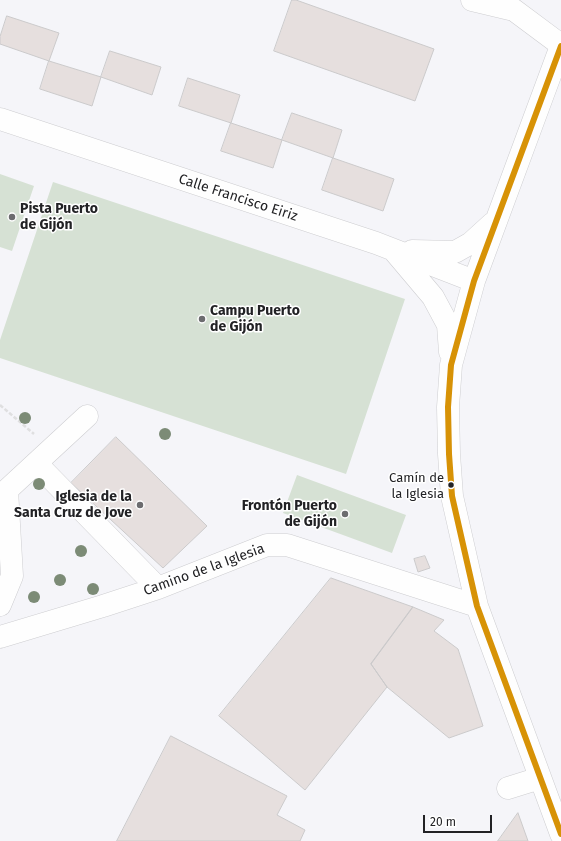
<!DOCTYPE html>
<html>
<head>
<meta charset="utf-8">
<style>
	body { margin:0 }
	#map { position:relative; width:561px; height:841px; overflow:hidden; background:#f5f5f9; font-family:"Fira Sans",sans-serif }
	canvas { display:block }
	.scale { position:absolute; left:423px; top:815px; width:69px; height:18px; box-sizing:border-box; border:2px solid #222225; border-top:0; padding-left:5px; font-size:12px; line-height:14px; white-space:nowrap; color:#222225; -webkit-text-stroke:3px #fff; paint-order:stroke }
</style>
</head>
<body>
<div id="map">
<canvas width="561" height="841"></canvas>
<div class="scale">20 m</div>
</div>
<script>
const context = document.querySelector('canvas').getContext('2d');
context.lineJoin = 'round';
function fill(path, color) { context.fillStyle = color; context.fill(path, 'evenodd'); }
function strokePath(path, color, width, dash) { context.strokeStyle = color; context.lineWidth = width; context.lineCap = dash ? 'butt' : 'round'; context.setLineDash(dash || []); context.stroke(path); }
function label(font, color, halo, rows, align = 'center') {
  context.font = font + ' "Fira Sans",sans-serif'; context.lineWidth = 3; context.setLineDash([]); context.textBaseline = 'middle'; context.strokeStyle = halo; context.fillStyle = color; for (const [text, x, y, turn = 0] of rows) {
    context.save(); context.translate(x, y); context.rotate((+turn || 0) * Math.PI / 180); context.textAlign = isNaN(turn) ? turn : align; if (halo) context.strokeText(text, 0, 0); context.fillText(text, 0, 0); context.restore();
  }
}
fill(new Path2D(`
	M 0,174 L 34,186 L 12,251 L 0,247 Z
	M 53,182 L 405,299 L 346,474 L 0,358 L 0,340 Z
	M 297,475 L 406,515 L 392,553 L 283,513 Z`), '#d6e1d4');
const building = new Path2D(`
	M 292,0 L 296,0 L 434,49 L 415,101 L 274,51 Z
	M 7,16 L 59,33 L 49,61 L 0,44 L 0,37 Z
	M 110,51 L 161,67 L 152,95 L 101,77 Z
	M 49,61 L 101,77 L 92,106 L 40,89 Z
	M 188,78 L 240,95 L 231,123 L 179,106 Z
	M 292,113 L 342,130 L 333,158 L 282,140 Z
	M 231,123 L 282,140 L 273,168 L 221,151 Z
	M 333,158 L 394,179 L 383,211 L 322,190 Z
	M 116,437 L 207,526 L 163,568 L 71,483 Z
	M 425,556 L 430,568 L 418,572 L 414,559 Z
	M 331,578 L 413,607 L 371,664 L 387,687 L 305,790 L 219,716 Z
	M 413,607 L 444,620 L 434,631 L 458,649 L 483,726 L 449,738 L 387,687 L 371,664 Z
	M 171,736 L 287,796 L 277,815 L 305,830 L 300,841 L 117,841 Z
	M 518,813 L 528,841 L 498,841 Z`);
fill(building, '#e6dfde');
strokePath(building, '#cbcacb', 1);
const minor = new Path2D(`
	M 472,0 L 514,10 L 561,45
	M 561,46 L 474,281 L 451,365 L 448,407 L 449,454 L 452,496 L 477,606 L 561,834
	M 0,119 L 376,243 L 474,281
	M 412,251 L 455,252 L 471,243 L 493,223
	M 395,252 L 433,297 L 448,325 L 450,352
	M 36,463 L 158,588
	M 0,605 L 12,576 L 7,490 L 87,416
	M 0,637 L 103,606 L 158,588 L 267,545 L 287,545 L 477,606
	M 508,788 L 540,778`);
strokePath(minor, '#cdcdd0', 23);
strokePath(new Path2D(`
	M 0,405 L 34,434`), '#dfdfe0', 2.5, [4, 2]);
strokePath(minor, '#fefefe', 22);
strokePath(new Path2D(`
	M 561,46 L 474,281 L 451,365 L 448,407 L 449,454 L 452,496 L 477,606 L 561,834`), '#d79206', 6);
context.fillStyle = '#7c8b76';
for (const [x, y] of [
	[25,418],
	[165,434],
	[39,484],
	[81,551],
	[60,580],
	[93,589],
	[34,597]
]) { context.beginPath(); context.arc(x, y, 6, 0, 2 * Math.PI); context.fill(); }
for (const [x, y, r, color] of [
	[12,217,4,"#6c6c6f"],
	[202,319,4,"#6c6c6f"],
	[451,485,3.5,"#222225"],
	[140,505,4,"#6c6c6f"],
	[345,514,4,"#6c6c6f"]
]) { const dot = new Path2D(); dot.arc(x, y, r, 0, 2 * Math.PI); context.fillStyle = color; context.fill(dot); strokePath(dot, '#fff', 1.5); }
label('13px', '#222225', '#fff', [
	["Camín de",444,478],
	["la Iglesia",444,494]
], 'right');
label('14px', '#222225', '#fff', [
	["Calle Francisco Eiriz",238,198,18],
	["Camino de la Iglesia",204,570,-20]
]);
label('bold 14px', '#222225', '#fff', [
	["Pista Puerto",20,209],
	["de Gijón",20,225],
	["Campu Puerto",210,311],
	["de Gijón",210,327],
	["Iglesia de la",132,497,"right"],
	["Santa Cruz de Jove",132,513,"right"],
	["Frontón Puerto",337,506,"right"],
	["de Gijón",337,522,"right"]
], 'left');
</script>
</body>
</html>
